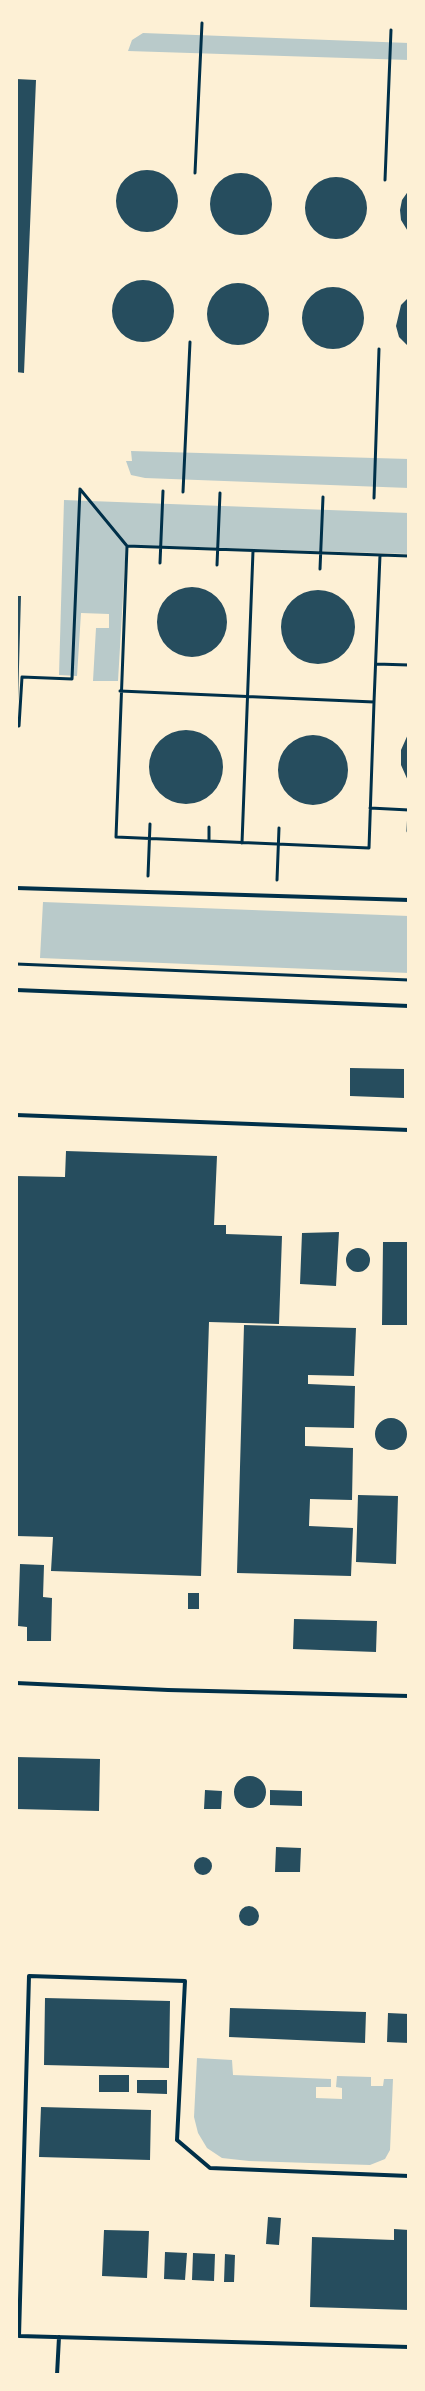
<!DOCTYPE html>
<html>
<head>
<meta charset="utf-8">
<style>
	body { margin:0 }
	#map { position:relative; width:425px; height:2391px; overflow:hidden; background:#fdf0d5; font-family:"Alegreya Sans",sans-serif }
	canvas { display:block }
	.frame { position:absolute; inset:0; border:18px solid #fdf0d5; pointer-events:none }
</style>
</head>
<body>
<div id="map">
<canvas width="425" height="2391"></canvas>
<div class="frame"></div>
</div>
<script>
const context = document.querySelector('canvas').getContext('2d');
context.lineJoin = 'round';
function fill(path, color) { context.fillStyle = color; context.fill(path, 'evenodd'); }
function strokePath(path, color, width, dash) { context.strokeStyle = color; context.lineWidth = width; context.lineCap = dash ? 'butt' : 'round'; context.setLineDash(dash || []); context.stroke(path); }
fill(new Path2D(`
	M 143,33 L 409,43 L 409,60 L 128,51 L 132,40 Z
	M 131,451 L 409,459 L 409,488 L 145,478 L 131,475 L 126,461 L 132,461 Z
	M 64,500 L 409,513 L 409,554 L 126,545 L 118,681 L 93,681 L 96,628 L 109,628 L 109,614 L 81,613 L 77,676 L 59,675 Z
	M 43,902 L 409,916 L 409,973 L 40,958 Z
	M 197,2058 L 232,2060 L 233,2075 L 331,2079 L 331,2087 L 316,2087 L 316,2098 L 342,2099 L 342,2088 L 336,2087 L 337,2076 L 371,2077 L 371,2086 L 383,2086 L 384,2079 L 393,2079 L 390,2150 L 385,2159 L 370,2165 L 249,2161 L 222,2158 L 207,2148 L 198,2133 L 194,2117 Z`), '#b9caca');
fill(new Path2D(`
	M 16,79 L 36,80 L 24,373 L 16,372 Z
	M116 201a31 31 0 1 1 62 0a31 31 0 1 1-62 0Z
	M210 204a31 31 0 1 1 62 0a31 31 0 1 1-62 0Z
	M305 208a31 31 0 1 1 62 0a31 31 0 1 1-62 0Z
	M 409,190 L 409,233 L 401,220 L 400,210 L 402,200 Z
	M112 311a31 31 0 1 1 62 0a31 31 0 1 1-62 0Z
	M207 314a31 31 0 1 1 62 0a31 31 0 1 1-62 0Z
	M302 318a31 31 0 1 1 62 0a31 31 0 1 1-62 0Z
	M 409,297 L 409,347 L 399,337 L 396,326 L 401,305 Z
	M157 622a35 35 0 1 1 70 0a35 35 0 1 1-70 0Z
	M281 627a37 37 0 1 1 74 0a37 37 0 1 1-74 0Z
	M 16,596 L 21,596 L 18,702 L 16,702 Z
	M149 767a37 37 0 1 1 74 0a37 37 0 1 1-74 0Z
	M 409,732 L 409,783 L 401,765 L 401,750 Z
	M278 770a35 35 0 1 1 70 0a35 35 0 1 1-70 0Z
	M 350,1068 L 404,1069 L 404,1098 L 350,1096 Z
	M 66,1151 L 217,1156 L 214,1225 L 226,1225 L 226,1234 L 282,1236 L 279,1324 L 209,1322 L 201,1576 L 51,1571 L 53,1537 L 16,1536 L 16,1176 L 65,1177 Z
	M 339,1232 L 336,1286 L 300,1284 L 302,1233 Z
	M 383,1242 L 409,1242 L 409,1325 L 382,1325 Z
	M346 1260a12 12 0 1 1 24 0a12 12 0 1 1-24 0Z
	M 244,1325 L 356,1328 L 354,1376 L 308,1375 L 308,1384 L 355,1386 L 354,1428 L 305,1427 L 305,1446 L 353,1448 L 352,1500 L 310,1499 L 309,1526 L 353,1528 L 351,1576 L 237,1573 Z
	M375 1434a16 16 0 1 1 32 0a16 16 0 1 1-32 0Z
	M 358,1495 L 398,1496 L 396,1564 L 356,1562 Z
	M 20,1564 L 44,1565 L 43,1597 L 52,1598 L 51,1641 L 27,1641 L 27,1627 L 18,1626 Z
	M 188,1593 L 199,1593 L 199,1609 L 188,1609 Z
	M 294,1619 L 377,1621 L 376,1652 L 293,1649 Z
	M 16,1757 L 100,1759 L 99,1811 L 16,1809 Z
	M234 1792a16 16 0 1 1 32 0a16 16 0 1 1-32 0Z
	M 205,1790 L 222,1791 L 221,1809 L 204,1809 Z
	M 270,1790 L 302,1791 L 302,1806 L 270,1805 Z
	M 276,1847 L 301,1848 L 300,1872 L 275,1872 Z
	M194 1866a9 9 0 1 1 18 0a9 9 0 1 1-18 0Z
	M239 1916a10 10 0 1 1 20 0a10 10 0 1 1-20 0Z
	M 45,1998 L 170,2001 L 169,2068 L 44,2065 Z
	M 230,2008 L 366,2012 L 365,2043 L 229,2037 Z
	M 388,2013 L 409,2014 L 409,2043 L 387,2042 Z
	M 99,2075 L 129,2075 L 129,2092 L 99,2092 Z
	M 137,2080 L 167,2080 L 167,2094 L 137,2093 Z
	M 41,2107 L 151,2110 L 150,2160 L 39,2157 Z
	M 268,2217 L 281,2218 L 279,2245 L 266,2244 Z
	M 394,2229 L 409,2230 L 409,2310 L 310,2307 L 312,2237 L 394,2240 Z
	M 104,2230 L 149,2231 L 147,2278 L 102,2276 Z
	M 165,2252 L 187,2253 L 185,2280 L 164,2279 Z
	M 193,2253 L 215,2254 L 214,2281 L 192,2280 Z
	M 225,2254 L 235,2255 L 234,2282 L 224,2282 Z`), '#264d5e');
strokePath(new Path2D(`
	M 195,173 L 202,23
	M 385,180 L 391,30
	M 80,489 L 127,546
	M 183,492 L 190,342
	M 374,498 L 379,349
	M 160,563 L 163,491
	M 217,565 L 220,493
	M 320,569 L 323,497
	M 376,664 L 409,665
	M 120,691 L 374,702 L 380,555
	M 374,702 L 369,848 L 116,837 L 127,546 L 409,556
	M 16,726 L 19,726 L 22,677 L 72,679 L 80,489
	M 370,808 L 409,810
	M 209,827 L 209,841
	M 408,831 L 409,810
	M 242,843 L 253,551
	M 148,876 L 150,824
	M 277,880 L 279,828
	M 16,964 L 409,980`), '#003049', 3);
strokePath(new Path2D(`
	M 16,888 L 409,900
	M 16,990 L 409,1006
	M 16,1115 L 409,1130
	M 16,1683 L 168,1690 L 409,1696
	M 19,2336 L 29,1976 L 185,1981 L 177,2140 L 210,2168 L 409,2176
	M 19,2336 L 409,2347
	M 57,2375 L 59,2337`), '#003049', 4);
</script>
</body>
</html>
